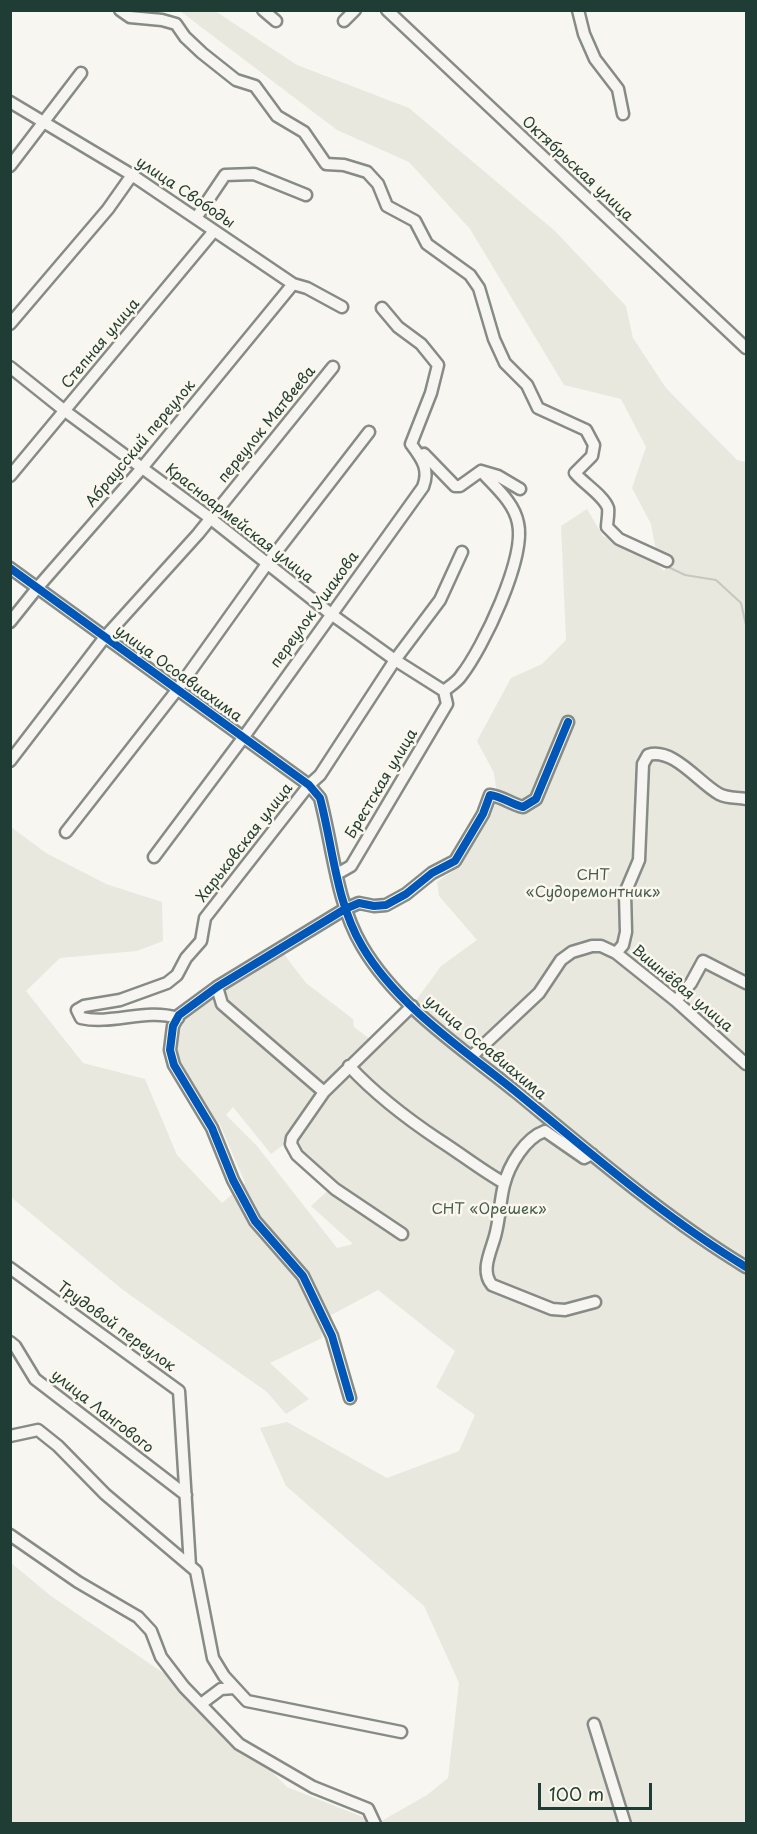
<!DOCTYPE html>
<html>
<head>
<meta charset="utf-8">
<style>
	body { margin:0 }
	#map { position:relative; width:757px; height:1834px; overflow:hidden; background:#f8f6f0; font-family:"Playpen Sans",sans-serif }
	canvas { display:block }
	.frame { position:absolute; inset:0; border:12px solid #1f3d34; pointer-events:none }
	.scale { position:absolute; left:538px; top:1783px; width:114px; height:27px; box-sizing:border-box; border:3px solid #1f3d34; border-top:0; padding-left:8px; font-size:18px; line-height:21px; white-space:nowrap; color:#1f3d34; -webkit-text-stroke:4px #fbf7ec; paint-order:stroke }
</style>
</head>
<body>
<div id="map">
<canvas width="757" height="1834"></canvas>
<div class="frame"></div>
<div class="scale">100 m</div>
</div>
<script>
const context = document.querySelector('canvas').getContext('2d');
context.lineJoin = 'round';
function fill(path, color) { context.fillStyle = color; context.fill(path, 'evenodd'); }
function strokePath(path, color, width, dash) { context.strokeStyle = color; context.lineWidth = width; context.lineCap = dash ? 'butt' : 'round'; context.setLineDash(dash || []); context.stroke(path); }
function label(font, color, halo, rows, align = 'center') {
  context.font = font + ' "Playpen Sans",sans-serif'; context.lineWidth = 5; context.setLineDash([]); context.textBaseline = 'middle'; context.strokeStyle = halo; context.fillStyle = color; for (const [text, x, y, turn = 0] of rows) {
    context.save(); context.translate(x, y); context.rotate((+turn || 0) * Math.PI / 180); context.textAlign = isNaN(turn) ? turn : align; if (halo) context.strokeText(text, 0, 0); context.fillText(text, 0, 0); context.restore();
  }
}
fill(new Path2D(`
	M 180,11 L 215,11 L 297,65 L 409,108 L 555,231 L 626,306 L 633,338 L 666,388 L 737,460 L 746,462 L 746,1823 L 11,1823 L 10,1562 L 51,1596 L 197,1696 L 287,1787 L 378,1823 L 427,1795 L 448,1778 L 459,1683 L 424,1606 L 286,1486 L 260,1428 L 287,1422 L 387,1478 L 459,1451 L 475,1415 L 436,1387 L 455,1351 L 378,1290 L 320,1321 L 322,1338 L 270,1363 L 309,1399 L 286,1414 L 267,1392 L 123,1290 L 11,1197 L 11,827 L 46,853 L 106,884 L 162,902 L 163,941 L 137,951 L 60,958 L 26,991 L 83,1063 L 145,1079 L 177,1155 L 222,1203 L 245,1183 L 219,1122 L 212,1128 L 170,1050 L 179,1015 L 280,949 L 306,983 L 353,1019 L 354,1027 L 374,1042 L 412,1006 L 441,966 L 477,940 L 439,896 L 437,882 L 454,870 L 497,795 L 494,773 L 477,741 L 511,678 L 542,664 L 566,640 L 561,526 L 587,509 L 603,536 L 654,561 L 664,571 L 671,562 L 656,551 L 651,524 L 632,488 L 646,447 L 621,399 L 564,385 L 470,229 L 409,162 L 337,130 ZM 233,1107 L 271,1154 L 287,1142 L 332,1187 L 311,1206 L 353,1244 L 337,1248 L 257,1146 L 226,1115 Z`), '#e8e8df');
strokePath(new Path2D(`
	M 664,565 L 685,575 L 716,580 L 741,603 L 746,625`), '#c4c8bf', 2);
const minor = new Path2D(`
	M 120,10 L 130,17 L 162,20 L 176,24 L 185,37 L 202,53 L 236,80 L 255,86 L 277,116 L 304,132 L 326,164 L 344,165 L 367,172 L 378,184 L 387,206 L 415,221 L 427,244 L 470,275 L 479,288 L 494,339 L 505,363 L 527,385 L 538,408 L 586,430 L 594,445 L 592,456 L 575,473 C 583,483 604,496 608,508 C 609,513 607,522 607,527 L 619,539 L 667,561
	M 263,10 L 276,21
	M 387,10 L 746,348
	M 578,10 L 584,34 L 595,59 L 618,89 L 623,114
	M 344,21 L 355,10
	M 10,102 L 132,175 L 293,284 L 307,288 L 342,307
	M 10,166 L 81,73
	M 196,218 L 225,175 L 254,174 L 306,195
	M 10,324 L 108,209 L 132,175
	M 10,367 L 65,411 L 210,518 L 331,614 L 395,660 L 444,691 L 447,704 L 351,866 L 337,874
	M 420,456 L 424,454 L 455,486 L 460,486 L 481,471 L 498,476 L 520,489
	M 10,476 L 214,231
	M 10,568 L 309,785 L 320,798 C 333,847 336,902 362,946 C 397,1006 463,1049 516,1092 C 589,1152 665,1218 746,1267
	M 10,622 L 38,587 L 142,468 L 293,284
	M 444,691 C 450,686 457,682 461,676 C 483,648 526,558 518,523 C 514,502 495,487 481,471
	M 10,761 L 105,637 L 198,534 L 333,367
	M 66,832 L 177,690 L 267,564 L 369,432
	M 154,857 L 243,738 L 423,487 C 430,469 422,459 411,444 L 431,393 L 438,365 L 421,344 L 398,327 L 382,308
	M 616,953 L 623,945 L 626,932 L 625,893 L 639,860 L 643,764 L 648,755 C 673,747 699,783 719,794 C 729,799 737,797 746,799
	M 217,987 L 222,1004 L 324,1092
	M 676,1001 L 691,983 L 703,961 L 746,983
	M 178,1018 C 145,1008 113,1025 81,1018 L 77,1010 L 84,1006 L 120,1000 L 167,983 L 177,975 L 186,958 L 201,941 L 205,918 L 309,785 L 320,775 L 395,660 L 440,600 L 462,552
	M 472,1056 L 539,993 L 561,960 L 572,952 L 592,946 L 601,946 L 616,953 L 676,1001 L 746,1064
	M 349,1066 C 376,1095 406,1118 439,1140 C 461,1154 481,1170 504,1183
	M 592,1154 L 584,1158 L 545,1131 C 525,1138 509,1165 504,1185 C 500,1200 500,1216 496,1232 C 493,1248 479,1270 492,1285 L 552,1309 L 565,1310 L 595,1302
	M 402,1234 L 335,1189 L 297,1155 L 291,1144 L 292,1138 L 324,1092 L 412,1006
	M 10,1268 L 179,1391 L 190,1566
	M 10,1342 L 15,1346 L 35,1379 L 186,1495
	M 350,1398 L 332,1336 L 303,1276 L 255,1221 L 233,1180 L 212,1128 L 174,1065 L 170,1050 L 173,1026 L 179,1015 L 217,987 L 345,909 L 359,903 L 374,906 L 386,905 L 406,894 L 432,873 L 455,861 L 483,814 L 490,795 C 501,796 511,804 523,807 L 536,799 L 568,722
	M 10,1436 L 38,1430 L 58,1446 L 105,1494 L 196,1571 L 213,1658 L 224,1676 L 247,1701 L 401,1732
	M 10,1535 L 78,1582 L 138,1617 L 151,1631 L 161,1657 L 184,1687 L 239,1744 L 313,1787 L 368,1809 L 375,1824
	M 201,1704 L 221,1689 L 234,1688
	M 594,1724 L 625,1824`);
strokePath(minor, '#868b86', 15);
strokePath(minor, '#f6f5f1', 10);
strokePath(new Path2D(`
	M 10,568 L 309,785 L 320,798 C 333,847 336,902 362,946 C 397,1006 463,1049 516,1092 C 589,1152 665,1218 746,1267
	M 350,1398 L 332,1336 L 303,1276 L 255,1221 L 233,1180 L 212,1128 L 174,1065 L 170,1050 L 173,1026 L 179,1015 L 217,987 L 345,909 L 359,903 L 374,906 L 386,905 L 406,894 L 432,873 L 455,861 L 483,814 L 490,795 C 501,796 511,804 523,807 L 536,799 L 568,722`), '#0057b8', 8);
label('15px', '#1f3d34', '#fbf7ec', [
	["Октябрьская улица",577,169,43],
	["улица Свободы",185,193,34],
	["Степная улица",101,344,-50],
	["переулок Матвеева",267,425,-51],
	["Абраусский переулок",141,444,-50],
	["Красноармейская улица",239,524,38],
	["переулок Ушакова",315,610,-54],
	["улица Осоавиахима",178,674,36],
	["Брестская улица",382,784,-59],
	["Харьковская улица",245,843,-52],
	["Вишнёвая улица",682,989,40],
	["улица Осоавиахима",485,1048,40],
	["Трудовой переулок",116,1327,36],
	["улица Лангового",102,1412,38]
]);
label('15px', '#455d53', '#fbf7ec', [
	["СНТ",593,876],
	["«Судоремонтник»",593,893],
	["СНТ «Орешек»",489,1210]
]);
</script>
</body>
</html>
